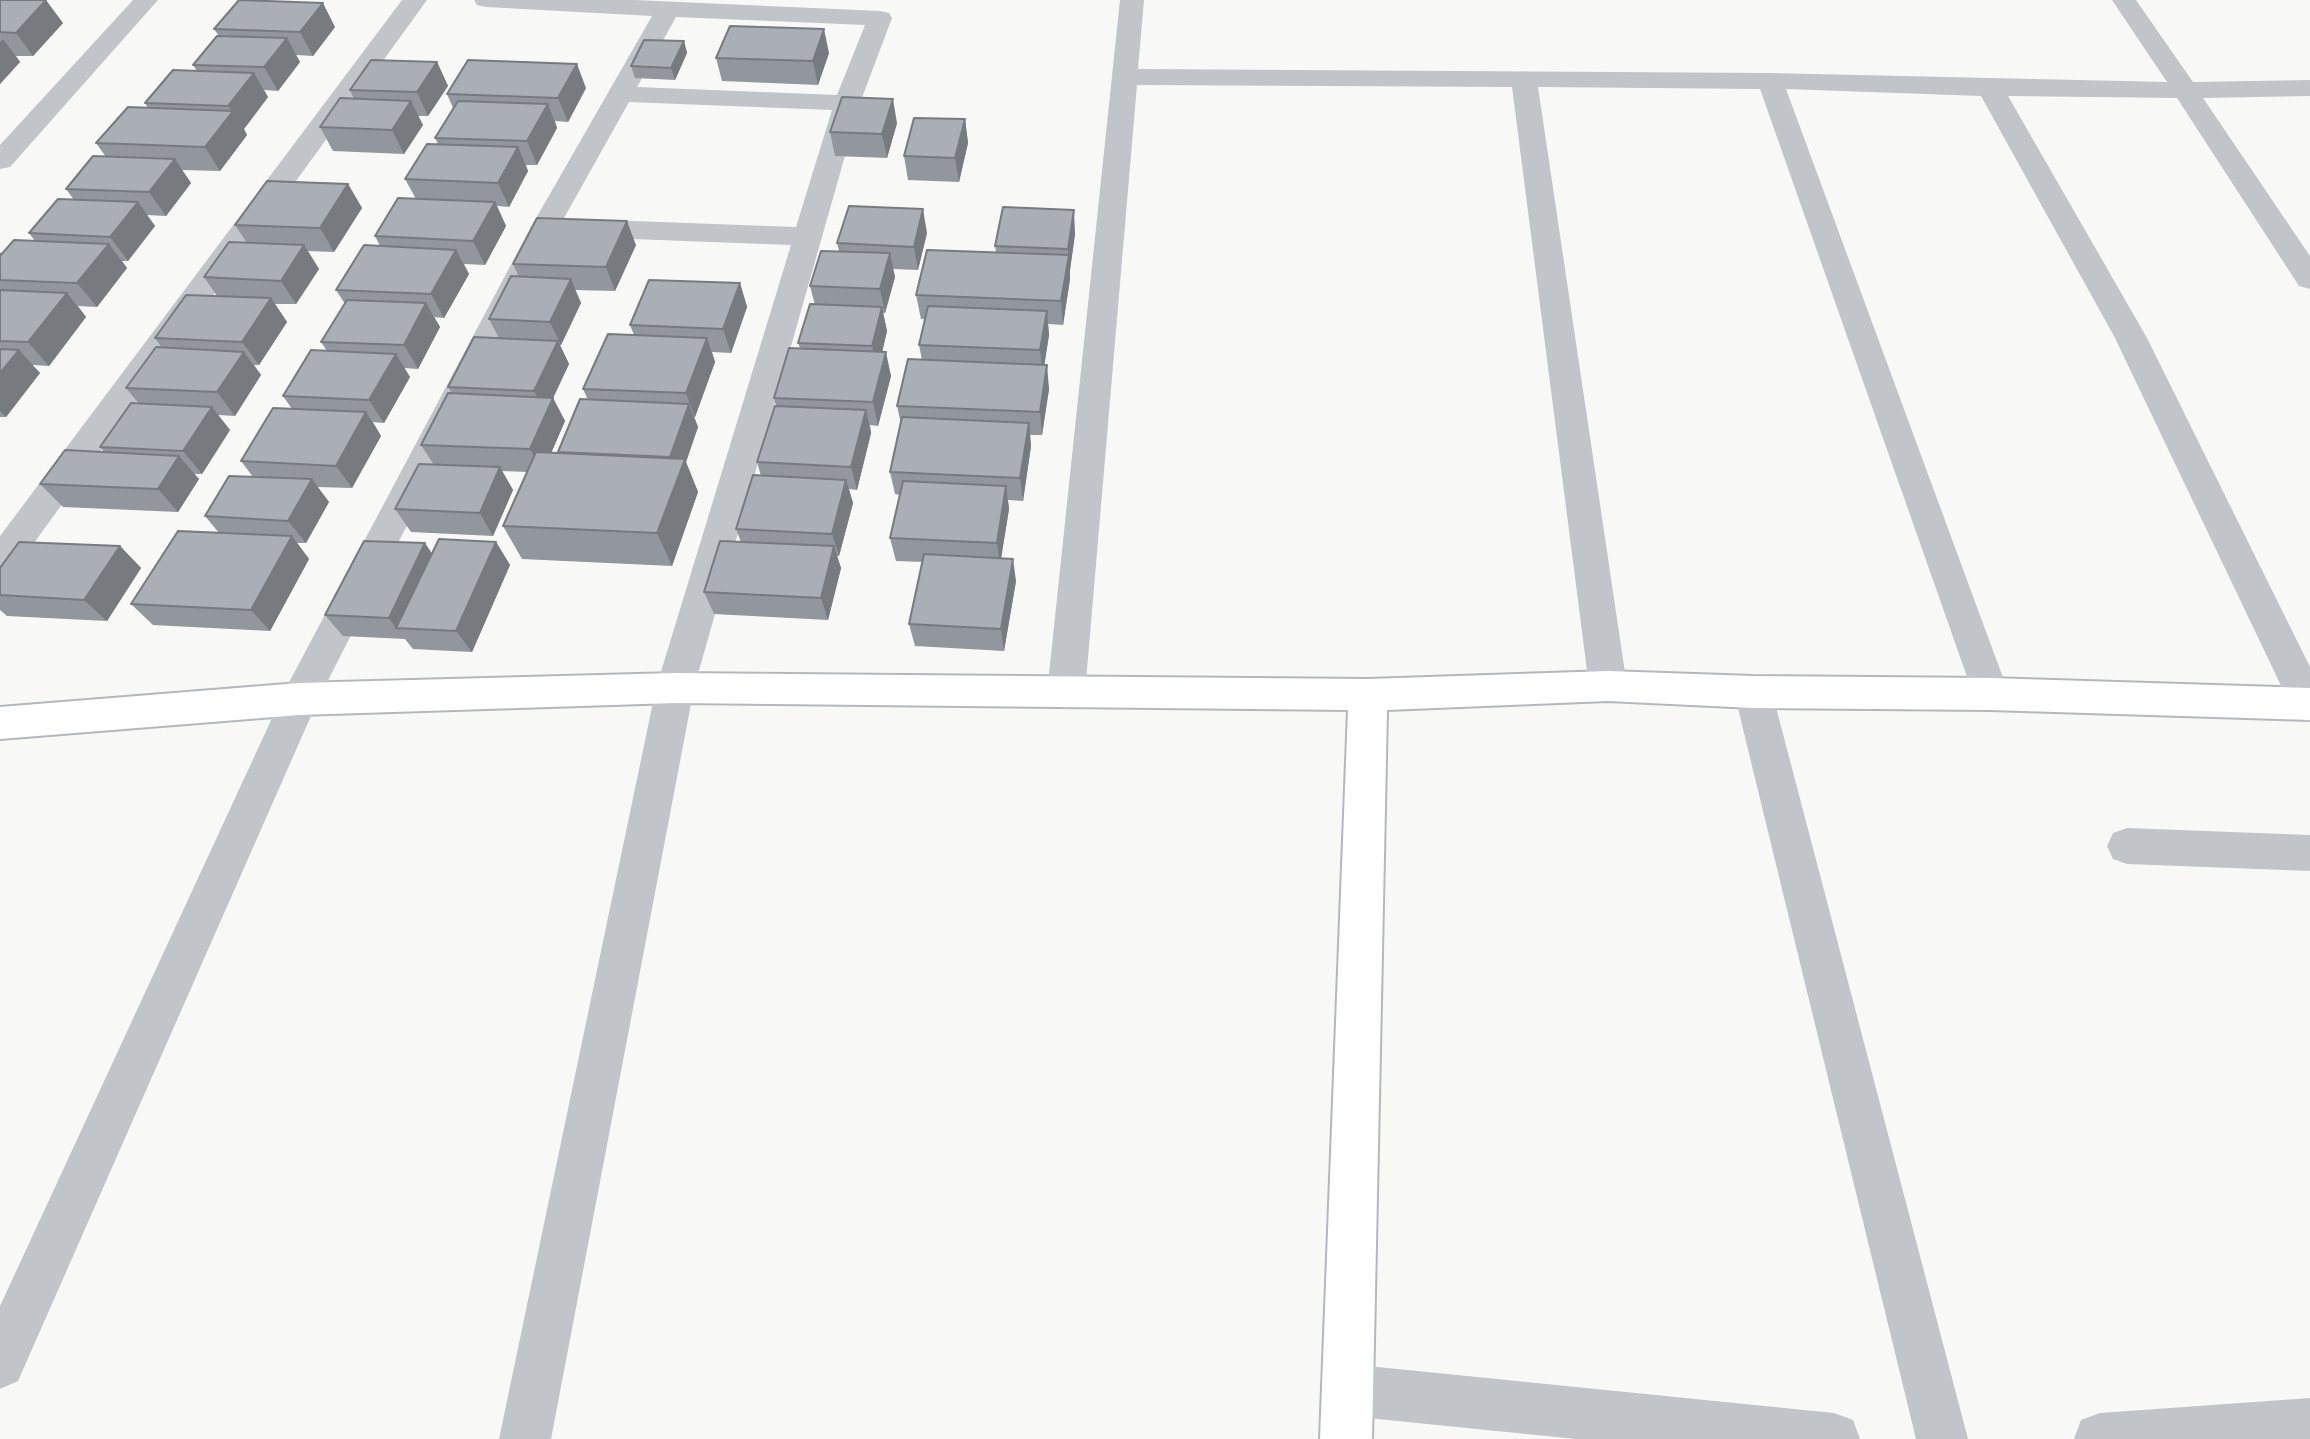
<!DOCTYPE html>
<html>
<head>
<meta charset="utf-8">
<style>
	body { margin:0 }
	canvas { display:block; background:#f8f9f7 }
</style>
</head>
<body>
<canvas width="2310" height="1439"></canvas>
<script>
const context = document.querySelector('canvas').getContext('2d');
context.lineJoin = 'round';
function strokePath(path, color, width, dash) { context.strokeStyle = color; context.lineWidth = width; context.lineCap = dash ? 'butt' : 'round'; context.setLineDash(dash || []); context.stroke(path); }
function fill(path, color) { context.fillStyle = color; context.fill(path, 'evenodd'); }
const secondary = new Path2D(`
	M 1608,671 L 1753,676 L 1990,678 L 2310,688 L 2310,720 L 1990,710 L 1753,708 L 1608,701 L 1387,710 L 1372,1439 L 1320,1439 L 1348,710 L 675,703 L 299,715 L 0,739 L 0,707 L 299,683 L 675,673 L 1368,679 Z`);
strokePath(secondary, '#b4b8bc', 4);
fill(new Path2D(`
	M 133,0 L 158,0 L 10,167 L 0,169 L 0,145 Z
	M 402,0 L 427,0 L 13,572 L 0,576 L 0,536 Z
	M 474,0 L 635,0 L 880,11 L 889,13 L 892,18 L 860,103 L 694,688 L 551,1439 L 499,1439 L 656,688 L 791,245 L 578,237 L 568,234 L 564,228 L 568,222 L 578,219 L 796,227 L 832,110 L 629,102 L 559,227 L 318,700 L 18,1381 L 0,1389 L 0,1306 L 286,688 L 531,227 L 652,16 L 486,7 L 477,5 ZM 676,17 L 865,25 L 837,95 L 637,87 Z
	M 1120,0 L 1144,0 L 1138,69 L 1770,73 L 2167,82 L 2112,0 L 2136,0 L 2193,82 L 2310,80 L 2310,96 L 2203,98 L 2310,256 L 2310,289 L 2299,286 L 2177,98 L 2008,96 L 2147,338 L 2310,667 L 2310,722 L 2296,717 L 2115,338 L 1981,96 L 1786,89 L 2009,694 L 2003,705 L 1990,710 L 1977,705 L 1760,89 L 1538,87 L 1627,686 L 1621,697 L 1608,701 L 1595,697 L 1589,686 L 1512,87 L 1137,85 L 1085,693 L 1079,704 L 1066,709 L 1053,704 L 1047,693 Z
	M 1753,676 L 1766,681 L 1772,692 L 1968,1439 L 1916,1439 L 1734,692 L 1740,681 Z
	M 2127,828 L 2310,835 L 2310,871 L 2127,864 L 2113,859 L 2107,846 L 2113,833 Z
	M 1348,1364 L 1834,1413 L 1853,1420 L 1860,1439 L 1576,1439 L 1348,1416 L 1330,1408 L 1322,1390 L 1330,1372 Z
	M 2310,1398 L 2310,1439 L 2074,1439 L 2081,1420 L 2100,1413 Z`), '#c1c4c8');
fill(secondary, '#fff');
fill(new Path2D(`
	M 0,0 L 63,23 L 33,56 L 16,56 L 20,62 L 0,84 Z
	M 335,27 L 313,56 L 296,55 L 300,62 L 278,91 L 264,90 L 268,97 L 244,129 L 247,135 L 220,171 L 182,170 L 191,183 L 166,216 L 147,215 L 155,226 L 128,261 L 122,261 L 127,268 L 97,307 L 78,306 L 86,317 L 49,366 L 32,365 L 40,373 L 6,417 L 0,417 L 0,252 L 2,254 L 35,241 L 29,233 L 74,200 L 66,189 L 106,157 L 96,143 L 148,108 L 145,103 L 197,71 L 193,65 L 219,36 L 214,29 Z
	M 684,41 L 687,53 L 675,80 L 635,78 L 631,66 Z
	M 829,53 L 818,85 L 722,81 L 716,58 Z
	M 437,62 L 448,86 L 428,116 L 418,116 L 423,125 L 404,154 L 333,151 L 320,127 L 354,99 L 350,90 Z
	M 586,88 L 568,122 L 555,121 L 557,128 L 537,165 L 526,165 L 528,171 L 509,207 L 497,206 L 506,226 L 485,265 L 464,264 L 469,274 L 444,318 L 434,317 L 440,327 L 418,369 L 404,368 L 410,377 L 384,423 L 373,422 L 381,436 L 352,488 L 317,487 L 329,502 L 306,543 L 297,543 L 309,559 L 270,631 L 153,625 L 131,604 L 219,533 L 205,516 L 253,477 L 241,461 L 292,409 L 283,396 L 327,351 L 321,342 L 345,304 L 336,290 L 380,246 L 375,236 L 416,199 L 405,179 L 438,144 L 435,138 L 453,108 L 447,94 Z
	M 965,119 L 968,143 L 959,182 L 908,180 L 904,156 Z
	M 897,123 L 887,158 L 835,156 L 830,132 Z
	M 348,184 L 362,208 L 334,252 L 308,251 L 319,269 L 296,304 L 275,304 L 287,322 L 259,365 L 254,365 L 261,375 L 235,416 L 218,415 L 230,430 L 202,474 L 194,474 L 199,479 L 178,512 L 63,507 L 40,484 L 104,452 L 100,447 L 139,404 L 126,388 L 162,348 L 155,338 L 217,296 L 204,277 L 247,243 L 235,225 Z
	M 927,233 L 918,270 L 893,269 L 895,277 L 885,313 L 883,313 L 887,331 L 882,352 L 891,376 L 878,426 L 870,425 L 871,433 L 857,490 L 849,489 L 853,503 L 839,556 L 837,556 L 841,568 L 828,620 L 714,614 L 704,592 L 741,542 L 736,529 L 761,476 L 757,462 L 776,406 L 774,398 L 800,348 L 798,343 L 815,305 L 810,286 L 839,251 L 837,243 Z
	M 1075,234 L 1070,270 L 1070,279 L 1063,325 L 1048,324 L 1049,335 L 1044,365 L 1049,389 L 1042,435 L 1030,435 L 1031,446 L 1023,501 L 1008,500 L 1009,509 L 1001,558 L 1016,581 L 1004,651 L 915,646 L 909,624 L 923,562 L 896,561 L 890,538 L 900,495 L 895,494 L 890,472 L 901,424 L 897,406 L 922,360 L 919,345 L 925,319 L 921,319 L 916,295 L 996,252 L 995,246 Z
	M 636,245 L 615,291 L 575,290 L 581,303 L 561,345 L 560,345 L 569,364 L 553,398 L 565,421 L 551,453 L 558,453 L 558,452 L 588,400 L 583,389 L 634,335 L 630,325 L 740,283 L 747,307 L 731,353 L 712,352 L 715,362 L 695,417 L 694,417 L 698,427 L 686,462 L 698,492 L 672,566 L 522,559 L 503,526 L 527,472 L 502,471 L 513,490 L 493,536 L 411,532 L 395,509 L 434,465 L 421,445 L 452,393 L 448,387 L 499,338 L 489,319 L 519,277 L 513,264 Z
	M 496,542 L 510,565 L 472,652 L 413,649 L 405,639 L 343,636 L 325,615 L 425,543 L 432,554 Z
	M 120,546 L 141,568 L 107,621 L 7,616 L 0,610 L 0,568 Z`), '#92969d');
fill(new Path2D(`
	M 46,0 L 63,23 L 33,56 L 16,33 Z
	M 323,3 L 335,27 L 313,56 L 300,32 Z
	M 824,29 L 829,53 L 818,85 L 813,61 Z
	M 287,38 L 300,62 L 278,91 L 264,67 Z
	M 3,39 L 20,62 L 0,84 L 0,42 Z
	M 684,41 L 687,53 L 675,80 L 671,68 Z
	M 437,62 L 448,86 L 428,116 L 417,92 Z
	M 577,64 L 586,88 L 568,122 L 558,98 Z
	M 254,73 L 268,97 L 244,129 L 247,135 L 220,171 L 205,147 L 232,112 L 228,106 Z
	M 893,99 L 897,123 L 887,158 L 882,134 Z
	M 411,101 L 423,125 L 404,154 L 392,130 Z
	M 548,104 L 557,128 L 537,165 L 527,141 Z
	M 965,119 L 968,143 L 959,182 L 955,158 Z
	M 518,147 L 528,171 L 509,207 L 498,183 Z
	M 175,159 L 191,183 L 166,216 L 149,192 Z
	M 348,184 L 362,208 L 334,252 L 320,228 Z
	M 138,202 L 155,226 L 128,261 L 110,237 Z
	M 495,202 L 506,226 L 485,265 L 473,241 Z
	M 923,209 L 927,233 L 918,270 L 914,247 Z
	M 1074,210 L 1075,234 L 1070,270 L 1070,279 L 1063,325 L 1061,301 L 1068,258 L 1068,249 Z
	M 627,221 L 636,245 L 615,291 L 606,267 Z
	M 109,244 L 127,268 L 97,307 L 77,283 Z
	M 304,245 L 319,269 L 296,304 L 281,281 Z
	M 456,250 L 469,274 L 444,318 L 431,294 Z
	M 890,253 L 895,277 L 885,313 L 880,289 Z
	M 571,279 L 581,303 L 561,345 L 550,322 Z
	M 740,283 L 747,307 L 731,353 L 723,329 Z
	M 67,293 L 86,317 L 49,366 L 28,342 Z
	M 271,298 L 287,322 L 259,365 L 242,342 Z
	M 426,303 L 440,327 L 418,369 L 404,345 Z
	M 882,307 L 887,331 L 878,370 L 872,346 Z
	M 1047,311 L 1049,335 L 1043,374 L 1040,350 Z
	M 707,338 L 715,362 L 695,417 L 686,393 Z
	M 558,341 L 569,364 L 553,398 L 565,421 L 543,472 L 530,449 L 546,414 L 534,391 Z
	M 19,350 L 40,373 L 6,417 L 0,411 L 0,373 Z
	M 244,352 L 261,375 L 235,416 L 217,392 Z
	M 886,352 L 891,376 L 878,426 L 873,402 Z
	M 396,354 L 410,377 L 384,423 L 369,400 Z
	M 1047,365 L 1049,389 L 1042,435 L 1040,412 Z
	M 689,404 L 698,427 L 686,462 L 698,492 L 672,566 L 657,533 L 678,476 L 670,457 Z
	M 212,407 L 230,430 L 202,474 L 183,451 Z
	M 866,410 L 871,433 L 857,490 L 851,467 Z
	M 366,412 L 381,436 L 352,488 L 336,466 Z
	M 1029,423 L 1031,446 L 1023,501 L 1020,478 Z
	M 179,456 L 199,479 L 178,512 L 158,489 Z
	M 500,467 L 513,490 L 493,536 L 480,513 Z
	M 312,479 L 329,502 L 306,543 L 288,521 Z
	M 846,480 L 853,503 L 839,556 L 832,534 Z
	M 1006,486 L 1009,509 L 1000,565 L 997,543 Z
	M 292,536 L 309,559 L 270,631 L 251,610 Z
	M 496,542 L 510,565 L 472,652 L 456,631 Z
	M 425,543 L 440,566 L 396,628 L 389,618 Z
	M 120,546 L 141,568 L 107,621 L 84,600 Z
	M 834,546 L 841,568 L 828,620 L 821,598 Z
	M 1013,559 L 1016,581 L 1004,651 L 1001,629 Z`), '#777a7f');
const building = new Path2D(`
	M 0,0 L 46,0 L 16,33 L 0,32 Z
	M 239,0 L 323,3 L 300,32 L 214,29 Z
	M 730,26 L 824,29 L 813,61 L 716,58 Z
	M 217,36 L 287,38 L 264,67 L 193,65 Z
	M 644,40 L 684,41 L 671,68 L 631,66 Z
	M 371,60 L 437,62 L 417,92 L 350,90 Z
	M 468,60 L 577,64 L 558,98 L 447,94 Z
	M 173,70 L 254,73 L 228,106 L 145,103 Z
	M 842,97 L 893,99 L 882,134 L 830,132 Z
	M 340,98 L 411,101 L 392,130 L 320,127 Z
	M 458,101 L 548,104 L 527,141 L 435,138 Z
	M 128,107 L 233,111 L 205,147 L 96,143 Z
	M 914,118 L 965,119 L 955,158 L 904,156 Z
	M 427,144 L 518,147 L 498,183 L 405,179 Z
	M 93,156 L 175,159 L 149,192 L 66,189 Z
	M 267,181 L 348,184 L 320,228 L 235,225 Z
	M 398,198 L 495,202 L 473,241 L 375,236 Z
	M 58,199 L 138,202 L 110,237 L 29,233 Z
	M 849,206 L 923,209 L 914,247 L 837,243 Z
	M 1003,207 L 1074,210 L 1068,249 L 995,246 Z
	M 537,218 L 627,221 L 606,267 L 513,264 Z
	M 14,240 L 109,244 L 77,283 L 0,280 L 0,256 Z
	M 229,242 L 304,245 L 281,281 L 204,277 Z
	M 364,245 L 456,250 L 431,294 L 336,290 Z
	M 927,250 L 1069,255 L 1061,301 L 916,295 Z
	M 821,251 L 890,253 L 880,289 L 810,286 Z
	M 511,276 L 571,279 L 550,322 L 489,319 Z
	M 649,280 L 740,283 L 723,329 L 630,325 Z
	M 0,290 L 67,293 L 28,342 L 0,341 Z
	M 186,295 L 271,298 L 242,342 L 155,338 Z
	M 347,300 L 426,303 L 404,345 L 321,342 Z
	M 810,304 L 882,307 L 872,346 L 798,343 Z
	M 928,306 L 1047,311 L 1040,350 L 919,345 Z
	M 608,334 L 707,338 L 686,393 L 583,389 Z
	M 474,337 L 558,341 L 534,391 L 448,387 Z
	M 156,347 L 244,352 L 217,392 L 126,388 Z
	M 789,348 L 886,352 L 873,402 L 774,398 Z
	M 0,349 L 19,350 L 0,373 Z
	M 311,350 L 396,354 L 369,400 L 283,396 Z
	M 908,359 L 1047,365 L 1040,412 L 897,406 Z
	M 448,393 L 553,398 L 530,449 L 421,445 Z
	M 580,399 L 689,404 L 670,457 L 558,452 Z
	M 131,403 L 212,407 L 183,451 L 100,447 Z
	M 775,406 L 866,410 L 851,467 L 757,462 Z
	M 273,408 L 366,412 L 336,466 L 241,461 Z
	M 902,417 L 1029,423 L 1020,478 L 890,472 Z
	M 65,450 L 179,456 L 158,489 L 40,484 Z
	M 536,452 L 685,459 L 657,533 L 503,526 Z
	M 419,464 L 500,467 L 480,513 L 395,509 Z
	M 753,475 L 846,480 L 832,534 L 736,529 Z
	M 229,476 L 312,479 L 288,521 L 205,516 Z
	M 903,481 L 1006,486 L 997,543 L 890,538 Z
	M 178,531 L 292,536 L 251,610 L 131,604 Z
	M 439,539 L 496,542 L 456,631 L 396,628 Z
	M 364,541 L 425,543 L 389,618 L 325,615 Z
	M 720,541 L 834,546 L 821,598 L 704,592 Z
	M 19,542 L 120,546 L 84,600 L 0,595 L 0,568 Z
	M 924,554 L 1013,559 L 1001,629 L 909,624 Z`);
fill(building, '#aaafb6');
strokePath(building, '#777a7f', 2);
</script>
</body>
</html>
